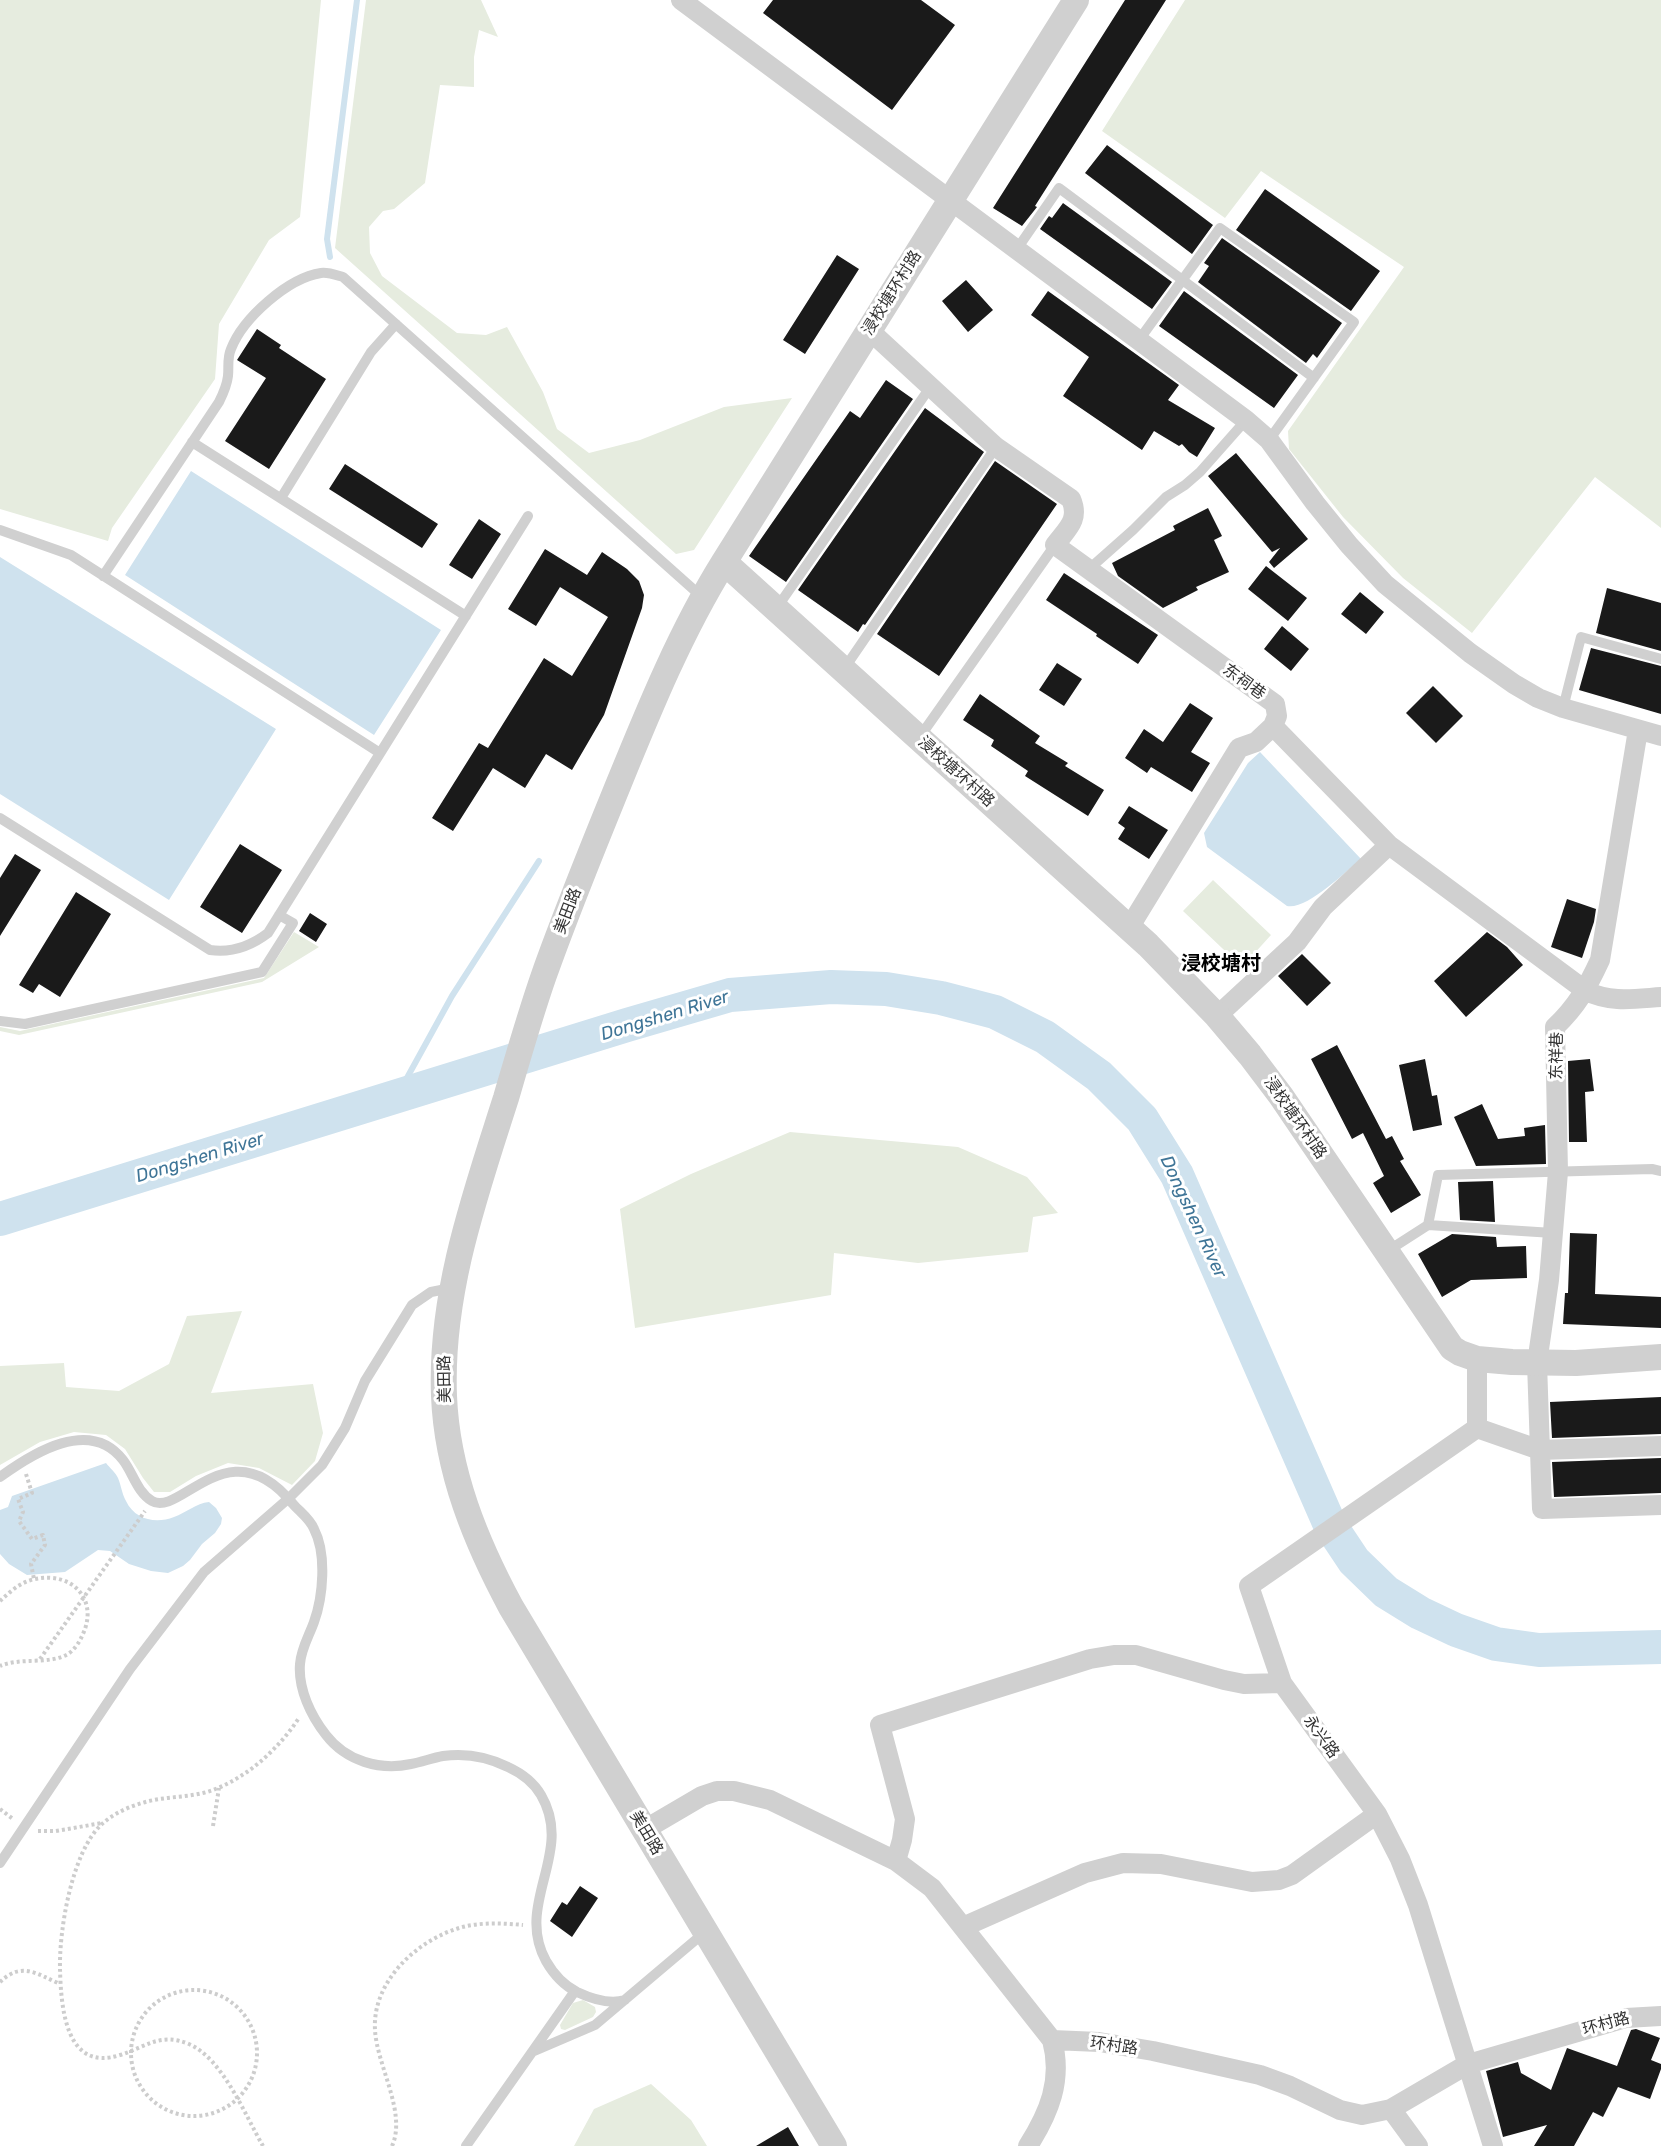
<!DOCTYPE html>
<html>
<head>
<meta charset="utf-8">
<style>
	body { margin:0 }
	canvas { display:block; background:#fff }
</style>
</head>
<body>
<canvas width="1661" height="2146"></canvas>
<script>
const context = document.querySelector('canvas').getContext('2d');
context.lineJoin = 'round';
function fill(path, color) { context.fillStyle = color; context.fill(path, 'evenodd'); }
function strokePath(path, color, width, dash) { context.strokeStyle = color; context.lineWidth = width; context.lineCap = dash ? 'butt' : 'round'; context.setLineDash(dash || []); context.stroke(path); }
function label(font, color, halo, rows, align = 'center') {
  context.font = font + ' Rubik,"Noto Sans SC",sans-serif'; context.lineWidth = 6; context.setLineDash([]); context.textBaseline = 'middle'; context.strokeStyle = halo; context.fillStyle = color; for (const [text, x, y, turn = 0] of rows) {
    context.save(); context.translate(x, y); context.rotate((+turn || 0) * Math.PI / 180); context.textAlign = isNaN(turn) ? turn : align; if (halo) context.strokeText(text, 0, 0); context.fillText(text, 0, 0); context.restore();
  }
}
fill(new Path2D(`
	M 0,0 L 321,0 L 300,217 L 269,240 L 219,324 L 215,379 L 112,528 L 108,541 L 0,509 Z
	M 366,0 L 481,0 L 498,37 L 479,30 L 474,57 L 474,87 L 440,85 L 425,183 L 394,209 L 383,211 L 369,227 L 370,253 L 382,276 L 457,333 L 486,335 L 507,327 L 543,392 L 557,429 L 589,453 L 640,440 L 724,407 L 792,398 L 694,550 L 676,554 L 335,248 Z
	M 1185,0 L 1661,0 L 1661,528 L 1595,477 L 1472,633 L 1403,578 L 1343,517 L 1289,449 L 1288,431 L 1404,267 L 1261,171 L 1225,218 L 1102,131 Z
	M 1213,880 L 1271,935 L 1242,967 L 1183,911 Z
	M 294,932 L 319,947 L 262,982 L 19,1035 L 0,1031 L 0,1027 L 20,1031 L 264,978 Z
	M 790,1132 L 958,1147 L 1027,1177 L 1058,1213 L 1033,1217 L 1028,1252 L 918,1263 L 834,1253 L 831,1295 L 635,1328 L 620,1209 L 691,1174 Z
	M 242,1311 L 211,1393 L 313,1384 L 323,1433 L 315,1461 L 292,1485 L 259,1468 L 228,1463 L 196,1476 L 170,1492 L 154,1492 L 143,1478 L 125,1449 L 106,1435 L 74,1432 L 40,1442 L 0,1465 L 0,1366 L 64,1363 L 66,1387 L 119,1391 L 169,1364 L 187,1316 Z
	M 583,2000 L 595,2007 L 596,2012 L 593,2017 L 565,2030 L 561,2029 L 560,2025 L 573,2003 Z
	M 651,2084 L 691,2120 L 707,2146 L 574,2146 L 594,2109 Z`), '#e6ecdf');
fill(new Path2D(`
	M 191,471 L 441,630 L 374,735 L 125,575 Z
	M 0,557 L 276,729 L 169,900 L 0,794 Z
	M 1260,752 L 1361,859 C 1345,872 1307,910 1287,906 L 1207,847 L 1204,833 L 1248,763 Z
	M 106,1463 C 110,1468 116,1473 118,1478 C 121,1485 122,1494 126,1501 C 135,1520 156,1524 174,1517 C 186,1513 196,1503 209,1502 L 216,1508 L 222,1518 L 221,1524 L 215,1533 L 202,1544 L 190,1560 L 183,1566 L 168,1573 L 151,1571 L 129,1564 L 110,1551 L 98,1550 L 65,1572 L 27,1575 L 9,1564 L 0,1554 L 0,1510 L 8,1507 L 12,1496 Z`), '#cfe2ee');
strokePath(new Path2D(`
	M 330,257 L 327,239 L 357,0
	M 397,1096 L 452,996 L 539,861`), '#cfe2ee', 6);
strokePath(new Path2D(`
	M 0,1219 L 627,1025 L 730,995 L 831,987 L 886,989 L 941,998 L 995,1012 L 1045,1037 L 1099,1076 L 1142,1119 L 1177,1175 L 1330,1525 L 1354,1561 L 1386,1592 L 1420,1613 L 1456,1630 L 1496,1644 L 1539,1650 L 1661,1647`), '#cfe2ee', 34);
fill(new Path2D(`
	M 773,0 L 921,0 L 955,25 L 892,110 L 763,13 Z
	M 1125,0 L 1166,0 L 1035,206 L 1037,207 L 1022,226 L 993,208 Z
	M 1107,145 L 1213,225 L 1192,254 L 1085,173 Z
	M 1265,189 L 1380,271 L 1351,311 L 1236,230 Z
	M 1063,203 L 1172,282 L 1152,309 L 1040,229 L 1049,216 L 1052,218 Z
	M 1222,238 L 1342,323 L 1317,358 L 1313,354 L 1306,363 L 1198,282 L 1209,266 L 1204,263 Z
	M 837,255 L 859,269 L 805,354 L 783,340 Z
	M 966,280 L 993,310 L 968,332 L 942,301 Z
	M 1048,291 L 1179,385 L 1168,400 L 1215,428 L 1197,457 L 1189,452 L 1182,444 L 1179,446 L 1154,431 L 1142,450 L 1063,396 L 1089,357 L 1031,315 Z
	M 1184,291 L 1298,375 L 1274,408 L 1159,326 Z
	M 257,329 L 281,345 L 279,348 L 326,379 L 269,469 L 225,441 L 266,378 L 237,360 Z
	M 886,380 L 913,399 L 786,582 L 749,556 L 850,411 L 860,418 Z
	M 925,408 L 984,452 L 865,625 L 863,624 L 858,632 L 798,590 Z
	M 1236,453 L 1308,539 L 1274,568 L 1269,562 L 1280,548 L 1272,552 L 1208,476 Z
	M 995,461 L 1057,504 L 939,676 L 877,634 Z
	M 345,464 L 438,524 L 422,548 L 329,489 Z
	M 1208,508 L 1222,536 L 1214,540 L 1229,572 L 1196,587 L 1198,590 L 1163,608 L 1118,576 L 1112,563 L 1175,530 L 1173,526 Z
	M 479,519 L 501,534 L 472,579 L 449,565 Z
	M 545,549 L 587,575 L 602,552 L 627,569 L 639,581 L 644,595 L 642,608 L 604,715 L 572,770 L 546,754 L 525,788 L 493,768 L 453,831 L 432,818 L 479,743 L 488,748 L 544,658 L 572,676 L 608,617 L 560,587 L 536,626 L 508,609 Z
	M 1266,566 L 1307,598 L 1288,621 L 1248,589 Z
	M 1064,573 L 1158,635 L 1138,664 L 1096,636 L 1097,634 L 1046,600 Z
	M 1607,588 L 1661,603 L 1661,651 L 1596,633 Z
	M 1360,592 L 1384,612 L 1366,634 L 1341,614 Z
	M 1282,626 L 1309,649 L 1291,671 L 1264,649 Z
	M 1591,648 L 1661,666 L 1661,714 L 1579,690 Z
	M 1057,663 L 1082,679 L 1064,706 L 1039,690 Z
	M 1433,686 L 1463,716 L 1436,743 L 1406,713 Z
	M 980,694 L 1040,736 L 1035,743 L 1068,763 L 1065,766 L 1104,790 L 1088,816 L 1025,776 L 1028,771 L 991,746 L 994,740 L 963,720 Z
	M 1190,703 L 1213,718 L 1191,752 L 1210,763 L 1192,792 L 1151,767 L 1147,773 L 1125,758 L 1144,729 L 1163,742 Z
	M 1129,806 L 1168,830 L 1149,859 L 1118,839 L 1125,828 L 1118,823 Z
	M 240,844 L 282,870 L 242,933 L 200,907 Z
	M 15,854 L 41,870 L 0,936 L 0,878 Z
	M 76,892 L 111,914 L 60,997 L 39,984 L 33,993 L 19,985 Z
	M 1567,899 L 1596,909 L 1594,922 L 1582,958 L 1551,947 Z
	M 310,913 L 327,924 L 316,942 L 299,931 Z
	M 1487,932 L 1507,947 L 1523,965 L 1466,1017 L 1434,981 Z
	M 1302,954 L 1331,983 L 1307,1006 L 1278,976 Z
	M 1337,1045 L 1386,1139 L 1392,1136 L 1404,1159 L 1400,1161 L 1421,1195 L 1391,1213 L 1373,1183 L 1384,1176 L 1363,1133 L 1352,1139 L 1311,1059 Z
	M 1425,1059 L 1432,1096 L 1437,1095 L 1442,1125 L 1413,1131 L 1399,1065 Z
	M 1590,1059 L 1594,1091 L 1585,1092 L 1587,1142 L 1569,1142 L 1568,1061 Z
	M 1482,1104 L 1498,1139 L 1525,1136 L 1524,1128 L 1545,1125 L 1546,1164 L 1476,1166 L 1454,1117 Z
	M 1493,1181 L 1495,1222 L 1460,1220 L 1458,1182 Z
	M 1570,1233 L 1597,1234 L 1595,1294 L 1661,1297 L 1661,1328 L 1563,1324 L 1565,1293 L 1568,1293 Z
	M 1452,1234 L 1496,1237 L 1497,1247 L 1526,1246 L 1527,1278 L 1471,1280 L 1442,1297 L 1418,1254 Z
	M 1661,1397 L 1661,1434 L 1552,1438 L 1550,1402 Z
	M 1661,1458 L 1661,1493 L 1554,1497 L 1552,1462 Z
	M 580,1886 L 598,1898 L 572,1937 L 550,1921 L 562,1902 L 567,1905 Z
	M 1636,2029 L 1660,2038 L 1651,2060 L 1661,2064 L 1661,2069 L 1650,2099 L 1618,2087 L 1603,2117 L 1593,2112 L 1574,2146 L 1534,2146 L 1547,2125 L 1503,2137 L 1486,2071 L 1518,2062 L 1521,2073 L 1551,2090 L 1567,2048 L 1617,2066 L 1631,2030 Z
	M 788,2127 L 799,2146 L 756,2146 Z`), '#1a1a1a');
strokePath(new Path2D(`
	M 26,1474 L 32,1493 L 18,1499 L 23,1512 L 19,1521 L 32,1539 L 43,1535 L 45,1545 L 31,1564 L 34,1579
	M 0,1601 C 10,1592 20,1582 35,1579 C 72,1571 100,1600 82,1636 C 79,1643 74,1650 68,1654 C 49,1665 21,1657 0,1666
	M 40,1659 L 145,1511
	M 0,1809 L 13,1819
	M 213,1826 L 219,1788
	M 38,1831 L 56,1831 L 102,1823
	M 0,1982 C 22,1961 37,1974 60,1984
	M131 2053a63 63 0 1 1 126 0a63 63 0 1 1-126 0Z
	M 263,2146 C 245,2115 223,2059 189,2044 C 160,2032 146,2047 120,2055 C 65,2073 61,2006 60,1969 C 59,1930 72,1851 102,1824 C 113,1814 128,1807 142,1803 C 167,1795 193,1799 218,1788 C 251,1774 279,1748 299,1718
	M 392,2146 C 407,2113 377,2066 375,2030 C 372,1982 416,1941 459,1928 C 479,1922 502,1923 523,1925`), '#cdcdcd', 4, [3, 3]);
strokePath(new Path2D(`
	M 1017,249 L 1059,188 L 1314,378
	M 1139,340 L 1220,228 L 1354,322 L 1269,440
	M 192,442 L 466,616
	M 281,498 L 371,352 L 396,324
	M 0,530 L 71,555 L 380,753
	M 1089,569 L 1133,530 L 1166,497 L 1185,485 L 1200,472 L 1246,420
	M 103,576 L 219,402 C 223,394 227,385 228,376 C 229,366 227,358 231,349 C 243,318 288,278 321,273 C 328,272 336,275 343,277 L 702,597
	M 776,609 L 931,386
	M 844,669 L 996,447
	M 1563,708 L 1581,637 L 1661,659
	M 919,738 L 1055,545
	M 0,818 L 210,950 C 231,953 251,946 268,933 L 528,516
	M 0,1021 L 25,1024 L 262,972 L 293,923 L 279,915
	M 1428,1225 L 1438,1175 L 1652,1169 L 1661,1171
	M 1386,1252 L 1428,1225 L 1553,1233
	M 0,1477 C 33,1453 90,1417 123,1460 C 133,1473 137,1492 152,1501 C 180,1518 229,1425 293,1504 C 300,1512 310,1519 314,1529 C 327,1554 323,1597 314,1622 C 309,1636 301,1649 300,1664 C 298,1689 311,1716 326,1735 C 346,1761 380,1771 411,1764 C 422,1762 432,1758 443,1756 C 465,1753 488,1757 508,1767 C 521,1773 534,1783 541,1795 C 575,1853 514,1903 546,1961 C 554,1975 563,1985 577,1992 C 592,1999 609,2005 625,2000
	M 0,1863 L 130,1669 L 204,1572 L 289,1498 L 322,1465 L 345,1428 L 365,1381 L 412,1305 L 431,1292 L 451,1288
	M 532,2052 L 595,2025 L 705,1932
	M 466,2146 L 575,1991`), '#d0d0d0', 10);
strokePath(new Path2D(`
	M 681,0 L 1246,420 L 1269,440 L 1315,503 L 1349,545 L 1385,584 L 1470,653 L 1514,684 L 1538,698 L 1563,708 L 1661,736
	M 869,330 L 996,447 L 1071,499 C 1080,520 1067,529 1055,545 L 1275,704 L 1277,716 L 1273,726 L 1389,845 L 1586,991 C 1611,1003 1633,999 1661,997
	M 1638,730 L 1600,960 C 1587,988 1577,1006 1555,1027 L 1558,1172 L 1549,1280 L 1537,1363 L 1542,1509 L 1661,1505
	M 1129,928 L 1239,748 L 1256,742 L 1273,726
	M 1217,1016 L 1297,942 L 1323,907 L 1389,845
	M 1477,1359 L 1477,1428 L 1540,1450 L 1661,1446
	M 1477,1428 L 1249,1586 L 1282,1683 L 1377,1814 L 1400,1859 L 1418,1905 L 1493,2146
	M 644,1830 L 702,1796 L 717,1791 L 734,1791 L 770,1800 L 896,1861 L 932,1888 L 1052,2040 L 1099,2042 L 1153,2051 L 1260,2075 L 1290,2086 L 1340,2110 L 1362,2115 L 1391,2109 L 1468,2064 L 1626,2018 L 1661,2016
	M 896,1861 L 902,1840 L 905,1819 L 880,1725 L 1090,1659 L 1114,1655 L 1136,1655 L 1224,1680 L 1244,1684 L 1282,1683
	M 963,1927 L 1085,1873 L 1123,1863 L 1161,1864 L 1252,1882 L 1279,1880 L 1292,1875 L 1377,1814
	M 1391,2109 L 1418,2146
	M 1028,2146 C 1049,2113 1063,2080 1052,2040`), '#d0d0d0', 20);
strokePath(new Path2D(`
	M 1076,0 L 724,562 L 1148,945 L 1217,1016 L 1250,1055 L 1281,1096 L 1452,1348 L 1460,1353 L 1477,1359 L 1512,1362 L 1576,1363 L 1661,1357
	M 724,562 C 681,631 650,707 619,783 C 593,847 567,910 544,975 C 530,1015 518,1057 506,1098 C 475,1195 440,1293 444,1396 C 447,1472 476,1542 511,1607 L 834,2146`), '#d0d0d0', 26);
label('16px', '#333', '#fff', [
	["浸校塘环村路",892,293,-58],
	["东祠巷",1244,682,36],
	["浸校塘环村路",956,772,42],
	["美田路",568,911,-69],
	["东祥巷",1557,1056,-89],
	["浸校塘环村路",1295,1118,55],
	["美田路",445,1379,-91],
	["永兴路",1321,1737,54],
	["美田路",646,1833,59],
	["环村路",1606,2024,-15],
	["环村路",1114,2046,8]
]);
label('italic 18px', '#3f7597', '#fff', [
	["Dongshen River",665,1016,-17],
	["Dongshen River",200,1158,-17],
	["Dongshen River",1193,1217,65]
]);
label('bold 20px', '#000', '#fff', [
	["浸校塘村",1221,964]
]);
</script>
</body>
</html>
